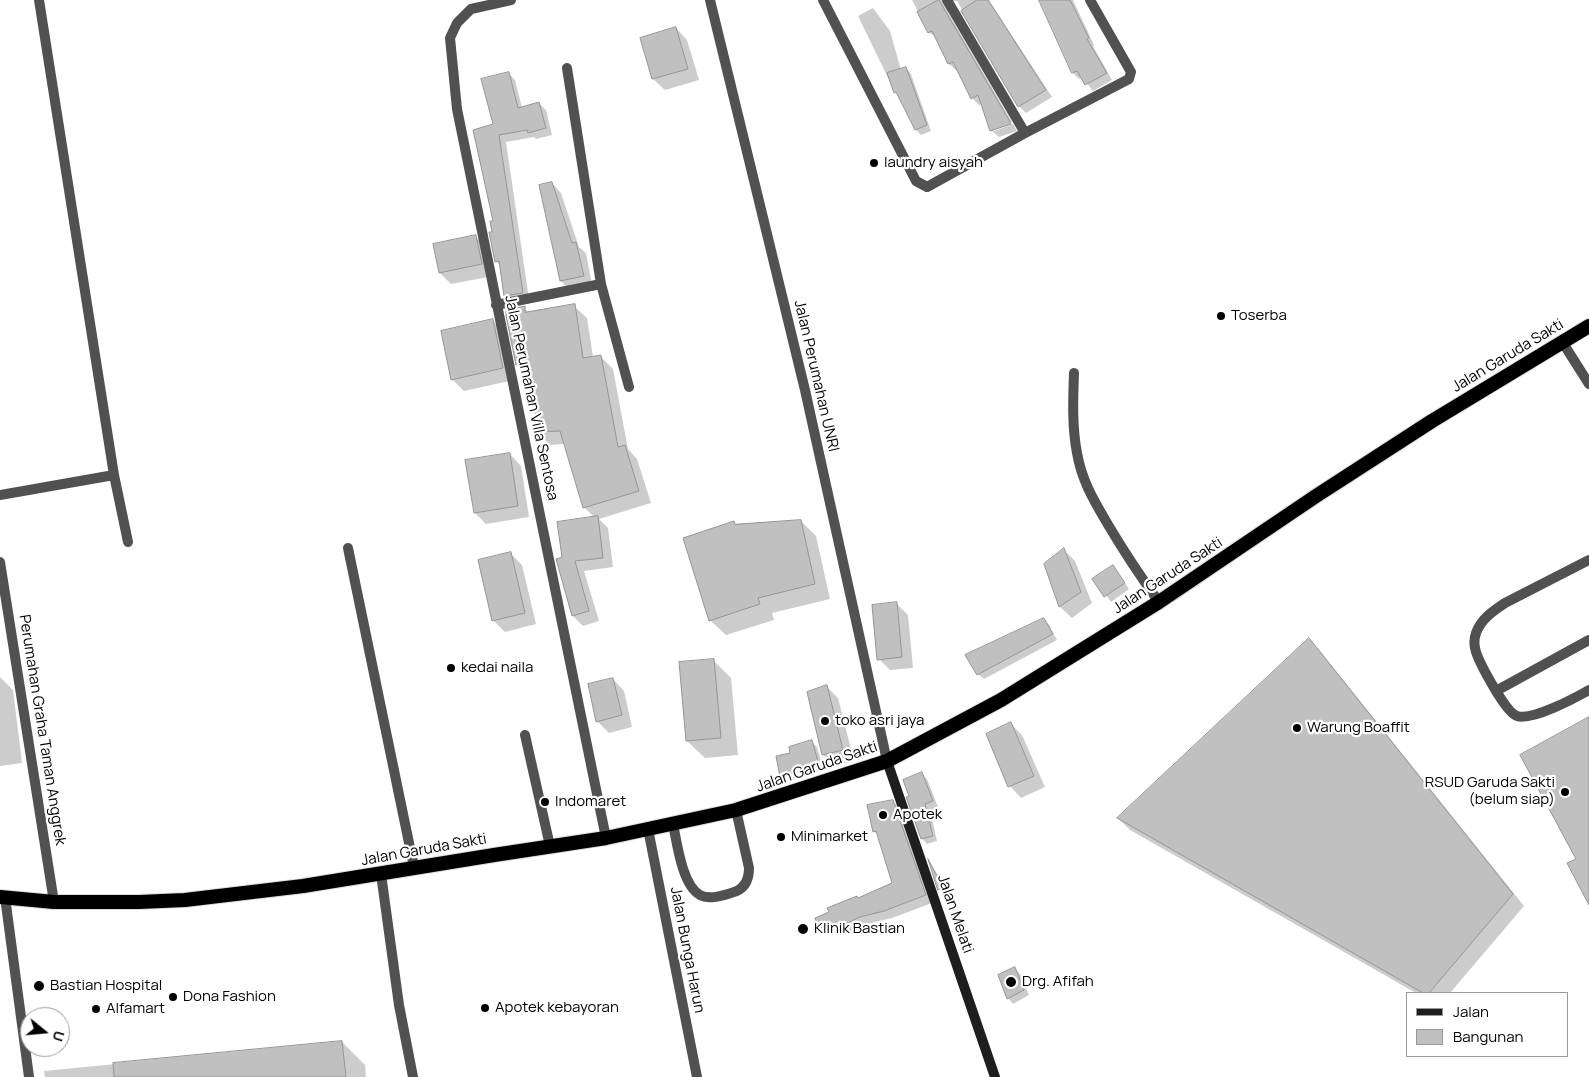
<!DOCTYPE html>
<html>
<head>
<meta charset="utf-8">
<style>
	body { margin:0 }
	#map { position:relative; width:1589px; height:1077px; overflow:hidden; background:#fff; font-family:Manrope,sans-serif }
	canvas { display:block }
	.legend { position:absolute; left:1406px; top:992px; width:162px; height:65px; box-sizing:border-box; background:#fff; border:1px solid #999; margin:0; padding:6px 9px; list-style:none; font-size:15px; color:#000 }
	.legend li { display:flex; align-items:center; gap:10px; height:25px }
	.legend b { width:25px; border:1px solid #999 }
	.north { position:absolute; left:20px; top:1007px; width:50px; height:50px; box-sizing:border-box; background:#fff; border:1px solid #999; border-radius:50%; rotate:107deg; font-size:14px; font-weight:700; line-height:20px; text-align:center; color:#000 }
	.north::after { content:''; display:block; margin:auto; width:18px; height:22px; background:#000; clip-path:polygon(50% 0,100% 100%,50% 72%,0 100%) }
</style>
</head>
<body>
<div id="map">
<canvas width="1589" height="1077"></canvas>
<ul class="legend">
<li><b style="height:6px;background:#1e1e1e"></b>Jalan</li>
<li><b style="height:14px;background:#c0c0c0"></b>Bangunan</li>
</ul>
<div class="north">U</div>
</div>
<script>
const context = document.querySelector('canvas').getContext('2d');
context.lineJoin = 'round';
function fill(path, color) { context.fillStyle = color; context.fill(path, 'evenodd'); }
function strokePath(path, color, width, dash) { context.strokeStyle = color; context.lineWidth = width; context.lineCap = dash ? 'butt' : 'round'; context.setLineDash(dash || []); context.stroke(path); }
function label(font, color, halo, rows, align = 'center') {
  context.font = font + ' Manrope,sans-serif'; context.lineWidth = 4.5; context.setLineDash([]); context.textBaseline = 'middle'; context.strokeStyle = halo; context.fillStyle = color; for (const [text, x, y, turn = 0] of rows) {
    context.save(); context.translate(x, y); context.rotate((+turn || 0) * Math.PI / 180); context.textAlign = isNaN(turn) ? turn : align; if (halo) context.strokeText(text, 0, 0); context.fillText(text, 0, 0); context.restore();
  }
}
fill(new Path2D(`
	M 912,0 L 989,0 L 1052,97 L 1026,113 L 1019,106 L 957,1 L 952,1 L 948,5 L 948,12 L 1012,122 L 994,128 L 994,131 L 1013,124 L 1017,131 L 999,137 L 991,130 L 982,104 L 979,105 L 972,98 L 958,70 L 957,71 L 949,64 L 938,39 L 929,32 Z
	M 1040,0 L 1073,0 L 1094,45 L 1093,46 L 1112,80 L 1093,91 L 1082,77 L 1079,79 L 1073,73 Z
	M 873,8 L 890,31 L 901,70 L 906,68 L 911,74 L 931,131 L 921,135 L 916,130 L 899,96 L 894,90 L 858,16 Z
	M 676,28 L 687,40 L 699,80 L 665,90 L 653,79 L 642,39 Z
	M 508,73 L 515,80 L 522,108 L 539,103 L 546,110 L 552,135 L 536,139 L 534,137 L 506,142 L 529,299 L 513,303 L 506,296 L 501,266 L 496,261 L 494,233 L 494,125 Z
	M 552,183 L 561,193 L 579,247 L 586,253 L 592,285 L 570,290 L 561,281 Z
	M 475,236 L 487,248 L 493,276 L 451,284 L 440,273 Z
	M 574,306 L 587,318 L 593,357 L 600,356 L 613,369 L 628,449 L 637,459 L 651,503 L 599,519 L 608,528 L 613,567 L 584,571 L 599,621 L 583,626 L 573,616 L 563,558 L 595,518 L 584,507 L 565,444 L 550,445 L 538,432 L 536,405 L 526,373 L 518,365 L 524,308 L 529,313 Z
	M 493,321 L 504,332 L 514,380 L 464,391 L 452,379 Z
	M 510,454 L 521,466 L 529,517 L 486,524 L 475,513 L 467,461 Z
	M 801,521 L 816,536 L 830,599 L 772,613 L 774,620 L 726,635 L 710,620 L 736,525 Z
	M 1064,550 L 1075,561 L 1092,603 L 1072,618 L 1060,607 L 1045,564 Z
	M 511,554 L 522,565 L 536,624 L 505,632 L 493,620 Z
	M 1113,567 L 1129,589 L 1111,602 L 1094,579 Z
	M 896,603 L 908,615 L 913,668 L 890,670 L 879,659 Z
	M 1044,619 L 1049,625 L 1057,640 L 984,679 L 978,674 Z
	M 1309,640 L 1320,651 L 1524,906 L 1450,993 L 1416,993 L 1130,830 L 1118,818 Z
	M 714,661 L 731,678 L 738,755 L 705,758 L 687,741 Z
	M 0,677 L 13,690 L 22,763 L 0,766 Z
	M 613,679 L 624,691 L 632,727 L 609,733 L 597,721 Z
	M 827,687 L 838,698 L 854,761 L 834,766 L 823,754 Z
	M 1011,724 L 1022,735 L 1045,787 L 1021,798 L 1010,786 Z
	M 812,742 L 817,747 L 824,770 L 786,782 L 781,776 L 792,754 Z
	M 922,774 L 927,779 L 938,807 L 930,810 L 937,841 L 927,844 L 922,838 Z
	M 893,801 L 900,809 L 932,903 L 892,918 L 867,924 L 845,935 L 842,931 L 827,935 L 819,927 L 859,899 L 893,883 L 878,835 L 874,831 Z
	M 931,864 L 948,893 L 945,894 L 939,889 Z
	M 1015,969 L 1020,974 L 1029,995 L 1013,1004 L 1008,998 Z
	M 342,1042 L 365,1065 L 366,1077 L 45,1077 L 44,1071 Z`), '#0003');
const building = new Path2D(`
	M 939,0 L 1009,120 L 1011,124 L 990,131 L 978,95 L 971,99 L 953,62 L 948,64 L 932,31 L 928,33 L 917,12 Z
	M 977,0 L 988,0 L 1046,90 L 1018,107 L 961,11 Z
	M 1039,0 L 1070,0 L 1089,38 L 1087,39 L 1107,73 L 1085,85 L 1077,71 L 1072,73 Z
	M 676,27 L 688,69 L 652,79 L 640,38 Z
	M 906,67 L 927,125 L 915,130 L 896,92 L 894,93 L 887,73 Z
	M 509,72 L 518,108 L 539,102 L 546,128 L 528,133 L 527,130 L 499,135 L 523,293 L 504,296 L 499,261 L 495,262 L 489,232 L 492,232 L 490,221 L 493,221 L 473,130 L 493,124 L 481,79 Z
	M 552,182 L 572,243 L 576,242 L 584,276 L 560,281 L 539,185 Z
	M 476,235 L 482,264 L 439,273 L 433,244 Z
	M 575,304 L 583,358 L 601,355 L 618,447 L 625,445 L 639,491 L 583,508 L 560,431 L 536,432 L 535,405 L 522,364 L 516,365 L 506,316 L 506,310 L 525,306 L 525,312 Z
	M 493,319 L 503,368 L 451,380 L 441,331 Z
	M 510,453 L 518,506 L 474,513 L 465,460 Z
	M 598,516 L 603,558 L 575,561 L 589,611 L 572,616 L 556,559 L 562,557 L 557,522 Z
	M 801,520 L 815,584 L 758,598 L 760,604 L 709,621 L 683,538 L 734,521 L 735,524 Z
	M 1064,548 L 1081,592 L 1059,607 L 1044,564 Z
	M 511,552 L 525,613 L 492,621 L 478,560 Z
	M 1113,565 L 1125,583 L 1104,597 L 1092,579 Z
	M 897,602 L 902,657 L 877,660 L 872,605 Z
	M 1044,618 L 1053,634 L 977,675 L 965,655 Z
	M 1309,638 L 1513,894 L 1429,993 L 1423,993 L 1117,818 Z
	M 714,659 L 721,738 L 686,741 L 679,662 Z
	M 613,678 L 622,715 L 596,722 L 588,684 Z
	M 827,685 L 843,750 L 822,755 L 807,692 Z
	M 1589,717 L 1589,905 L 1567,863 L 1576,859 L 1520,755 Z
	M 1011,722 L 1034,776 L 1008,787 L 986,734 Z
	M 812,740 L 819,765 L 780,777 L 776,756 L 790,753 L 789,747 Z
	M 922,772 L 933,801 L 925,804 L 933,836 L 921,839 L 906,797 L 909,796 L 903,780 Z
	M 893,800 L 926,895 L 884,911 L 860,917 L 837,928 L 835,924 L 818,928 L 815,918 L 829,912 L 827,908 L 857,896 L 858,898 L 892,883 L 876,831 L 873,832 L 867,805 Z
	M 928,859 L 943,887 L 938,890 Z
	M 1015,967 L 1024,990 L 1007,999 L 998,975 Z
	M 342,1041 L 346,1077 L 114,1077 L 113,1063 Z`);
fill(building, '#c0c0c0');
strokePath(building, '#959595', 1);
const trunk = new Path2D(`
	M 0,897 L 54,902 L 139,902 L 185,900 L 303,886 L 494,855 L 606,838 L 736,810 L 887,761 L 1001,700 L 1159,602 L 1316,496 L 1432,421 L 1589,326`);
strokePath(trunk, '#dbdbdb', 16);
strokePath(new Path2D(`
	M 1563,343 L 1589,384
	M 1074,373 C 1073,400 1072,427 1077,453 C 1082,481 1093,499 1107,523 C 1123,550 1140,576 1159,602
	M 348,548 L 414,867
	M 1589,560 L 1505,603 C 1493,611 1481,619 1476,633 C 1474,639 1474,646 1476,652 C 1480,664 1506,713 1517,716 C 1532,721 1575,698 1589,690
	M 1496,691 L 1589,640
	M 525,735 L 550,846
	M 673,824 C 677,843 682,885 700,895 C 709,900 721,896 731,893 C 744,890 749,881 749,868 L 736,810`), '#515151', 10);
strokePath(new Path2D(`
	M 39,0 L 114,475 L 128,542
	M 511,0 L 471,9 L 457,23 L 450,38 L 457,109 L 606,838
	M 710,0 L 805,390 L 887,761
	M 823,0 L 916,181 L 927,187 L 1025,133 L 1129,79 L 1131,72 L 1090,0
	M 947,0 L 1025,133
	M 567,68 L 601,284 L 629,387
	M 496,305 L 601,284
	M 0,495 L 114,475
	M 0,562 L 54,902
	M 648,829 L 697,1077
	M 381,874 L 399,1005 L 413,1077
	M 5,897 L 29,1077`), '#515151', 10);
strokePath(new Path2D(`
	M 887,761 L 995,1077`), '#1e1e1e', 10);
strokePath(trunk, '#000', 14);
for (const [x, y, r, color] of [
	[874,163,5,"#000"],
	[1221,316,5,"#000"],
	[451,668,5,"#000"],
	[825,721,5,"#000"],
	[1297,728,5,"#000"],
	[1565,792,5,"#000"],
	[545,802,5,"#000"],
	[883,815,5,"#000"],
	[781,837,5,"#000"],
	[803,929,6,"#000"],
	[1011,982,6,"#000"],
	[39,986,6,"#000"],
	[173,997,5,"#000"],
	[485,1008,5,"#000"],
	[96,1009,5,"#000"]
]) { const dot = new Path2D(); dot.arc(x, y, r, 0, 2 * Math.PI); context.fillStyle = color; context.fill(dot); strokePath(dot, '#fff', 2); }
label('15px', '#000', '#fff', [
	["laundry aisyah",884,163],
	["Toserba",1231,316],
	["kedai naila",461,668],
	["toko asri jaya",835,721],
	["Warung Boaffit",1307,728],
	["RSUD Garuda Sakti",1555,783,"right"],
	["(belum siap)",1555,800,"right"],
	["Indomaret",555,802],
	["Apotek",893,815],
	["Minimarket",791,837],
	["Klinik Bastian",814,929],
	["Drg. Afifah",1022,982],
	["Bastian Hospital",50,986],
	["Dona Fashion",183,997],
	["Apotek kebayoran",495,1008],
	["Alfamart",106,1009]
], 'left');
label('15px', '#000', '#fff', [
	["Jalan Garuda Sakti",1508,356,-31],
	["Jalan Perumahan UNRI",816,376,77],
	["Jalan Perumahan Villa Sentosa",531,398,78],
	["Jalan Garuda Sakti",1168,576,-33],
	["Perumahan Graha Taman Anggrek",42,730,81],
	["Jalan Garuda Sakti",817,767,-19],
	["Jalan Garuda Sakti",424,850,-10],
	["Jalan Melati",955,914,71],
	["Jalan Bunga Harun",687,950,79]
]);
</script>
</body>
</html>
